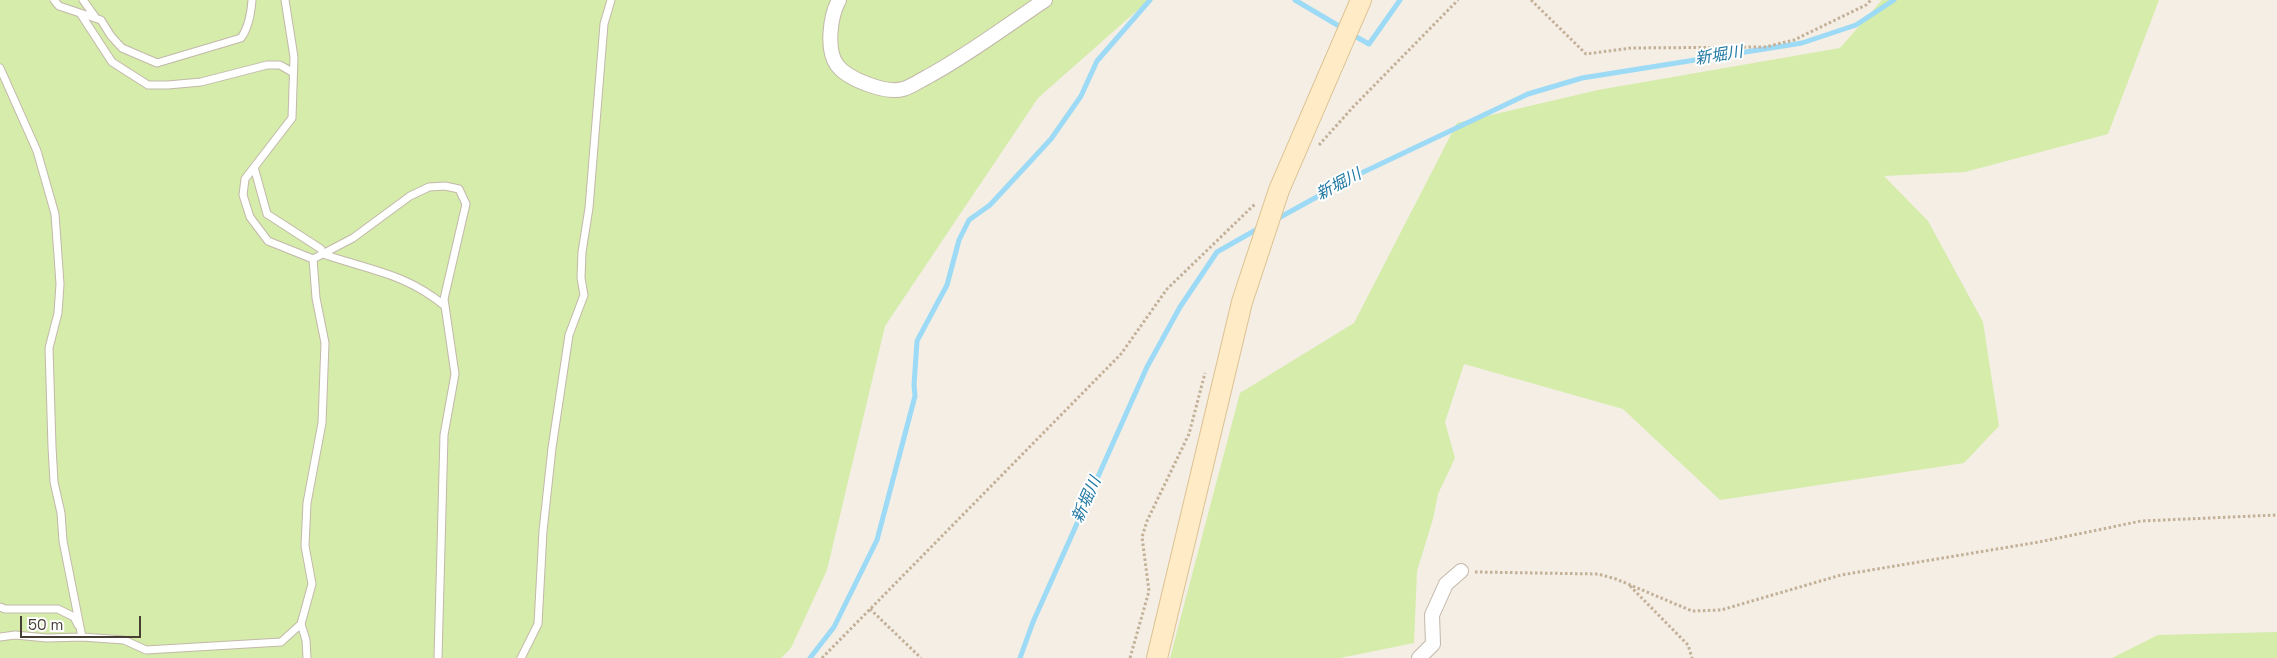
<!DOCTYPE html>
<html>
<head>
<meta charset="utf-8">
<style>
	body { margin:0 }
	#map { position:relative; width:2277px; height:658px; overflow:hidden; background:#f4eee5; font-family:"Space Grotesk",sans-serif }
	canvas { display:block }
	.scale { position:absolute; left:20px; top:616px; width:121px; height:22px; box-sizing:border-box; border:2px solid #473e34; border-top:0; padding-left:6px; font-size:15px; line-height:18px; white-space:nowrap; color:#473e34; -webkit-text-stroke:4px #fff; paint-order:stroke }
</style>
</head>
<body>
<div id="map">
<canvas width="2277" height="658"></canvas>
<div class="scale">50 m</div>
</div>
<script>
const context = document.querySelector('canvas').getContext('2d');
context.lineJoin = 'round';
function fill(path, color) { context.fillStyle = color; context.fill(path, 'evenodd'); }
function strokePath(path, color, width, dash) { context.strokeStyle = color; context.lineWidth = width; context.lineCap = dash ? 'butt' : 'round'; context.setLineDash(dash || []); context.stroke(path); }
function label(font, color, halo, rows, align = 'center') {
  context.font = font + ' "Space Grotesk","Noto Sans JP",sans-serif'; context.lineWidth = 4; context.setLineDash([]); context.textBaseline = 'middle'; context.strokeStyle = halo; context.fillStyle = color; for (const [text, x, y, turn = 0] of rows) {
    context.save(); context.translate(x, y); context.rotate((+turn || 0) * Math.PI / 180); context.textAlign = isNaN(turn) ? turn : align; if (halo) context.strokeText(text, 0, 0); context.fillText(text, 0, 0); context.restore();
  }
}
fill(new Path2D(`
	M 0,0 L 1149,0 L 1038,98 L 885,326 L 827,570 L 791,648 L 781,658 L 0,658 Z
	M 1882,0 L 2159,0 L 2108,134 L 1965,172 L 1884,176 L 1928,221 L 1983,322 L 1999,426 L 1964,463 L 1720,500 L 1623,409 L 1464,364 L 1445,422 L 1455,458 L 1438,494 L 1433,519 L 1417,571 L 1414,643 L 1340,658 L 1170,658 L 1240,393 L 1354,323 L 1457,123 L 1598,90 L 1840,48 Z
	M 2277,632 L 2277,658 L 2112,658 L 2158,635 Z`), '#d5ecaa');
strokePath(new Path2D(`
	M 1295,0 L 1344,29
	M 1351,34 L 1369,44 L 1400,0
	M 1275,220 L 1353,177 L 1528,94 L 1582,78 L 1802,43 L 1856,25 L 1894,0
	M 810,658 L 834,627 L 877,540 L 915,396 L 914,385 L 917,341 L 947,285 L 959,240 L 969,220 L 990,205 L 1051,139 L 1081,96 L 1097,61 L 1150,0
	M 1020,658 L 1033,622 L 1147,367 L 1180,307 L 1217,252 L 1261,227`), '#9cdaf6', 5);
const lane = new Path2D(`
	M 54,0 L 59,6 L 80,13 L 112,62 L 148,85 L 168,85 L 201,82 L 267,65 L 280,65 L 292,72
	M 83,0 L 96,18
	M 285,0 L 294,57 L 292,118 L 245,179 L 243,195 L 250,217 L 268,241 L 313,259 L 353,238 L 410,196 L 429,187 L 445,186 L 459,189 L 466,204 L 444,299 L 455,374 L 444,435 L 438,658
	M 80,13 L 101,20 L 111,36 L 122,48 L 157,63 L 241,38 C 249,27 251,14 252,0
	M 0,68 L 37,151 L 55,214 L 60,284 L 58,313 L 49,348 L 52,447 L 54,482 L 61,513 L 63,541 L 82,637
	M 254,167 L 267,214 L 321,249 L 323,254 C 369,270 405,273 445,306
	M 0,607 L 5,609 L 58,609 L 74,617 L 78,625
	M 301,624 L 306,640 L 307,658
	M 0,637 L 15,635 L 47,638 L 82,637 L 124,640 L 146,650 L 281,642 L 301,624 L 312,584 L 305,546 L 307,503 L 322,423 L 325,343 L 316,298 L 313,259
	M 521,658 L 538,624 L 543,531 L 552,448 L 569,335 L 584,295 L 581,278 L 582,252 L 589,208 L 604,24 L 611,0`);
const street = new Path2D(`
	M 839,0 C 830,16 826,50 837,65 C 847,79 886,94 903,89 C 911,87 919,81 927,77 C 968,55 1006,26 1045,0
	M 1419,658 L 1433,644 L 1432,615 L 1446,584 L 1461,571`);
const secondary = new Path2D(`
	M 1157,658 L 1242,302 L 1279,190 L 1361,0`);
strokePath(lane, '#c3b8aa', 9);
strokePath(street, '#c3b8aa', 16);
strokePath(secondary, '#dcc293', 22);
strokePath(new Path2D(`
	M 1531,0 L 1586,54 L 1631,48 L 1765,47 L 1794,40 L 1866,5 L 1871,0
	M 1319,145 L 1354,106 L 1458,0
	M 1475,572 L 1598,574 L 1616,579 L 1692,611 L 1721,610 L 1841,575 L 2039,542 L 2141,521 L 2277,515
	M 1630,586 L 1688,645 L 1692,658
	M 870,609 L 921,658
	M 822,658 L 1121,354 L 1167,289 L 1256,203
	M 1130,658 L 1149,591 L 1142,537 L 1147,521 L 1189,434 L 1205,373`), '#c3b097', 3, [2.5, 2.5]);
strokePath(lane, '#fff', 7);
strokePath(street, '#fff', 14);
strokePath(secondary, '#ffebc5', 20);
label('italic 16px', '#2179a3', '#fff', [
	["新堀川",1719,56,-9],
	["新堀川",1339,185,-28],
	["新堀川",1087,500,-66]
]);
</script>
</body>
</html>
